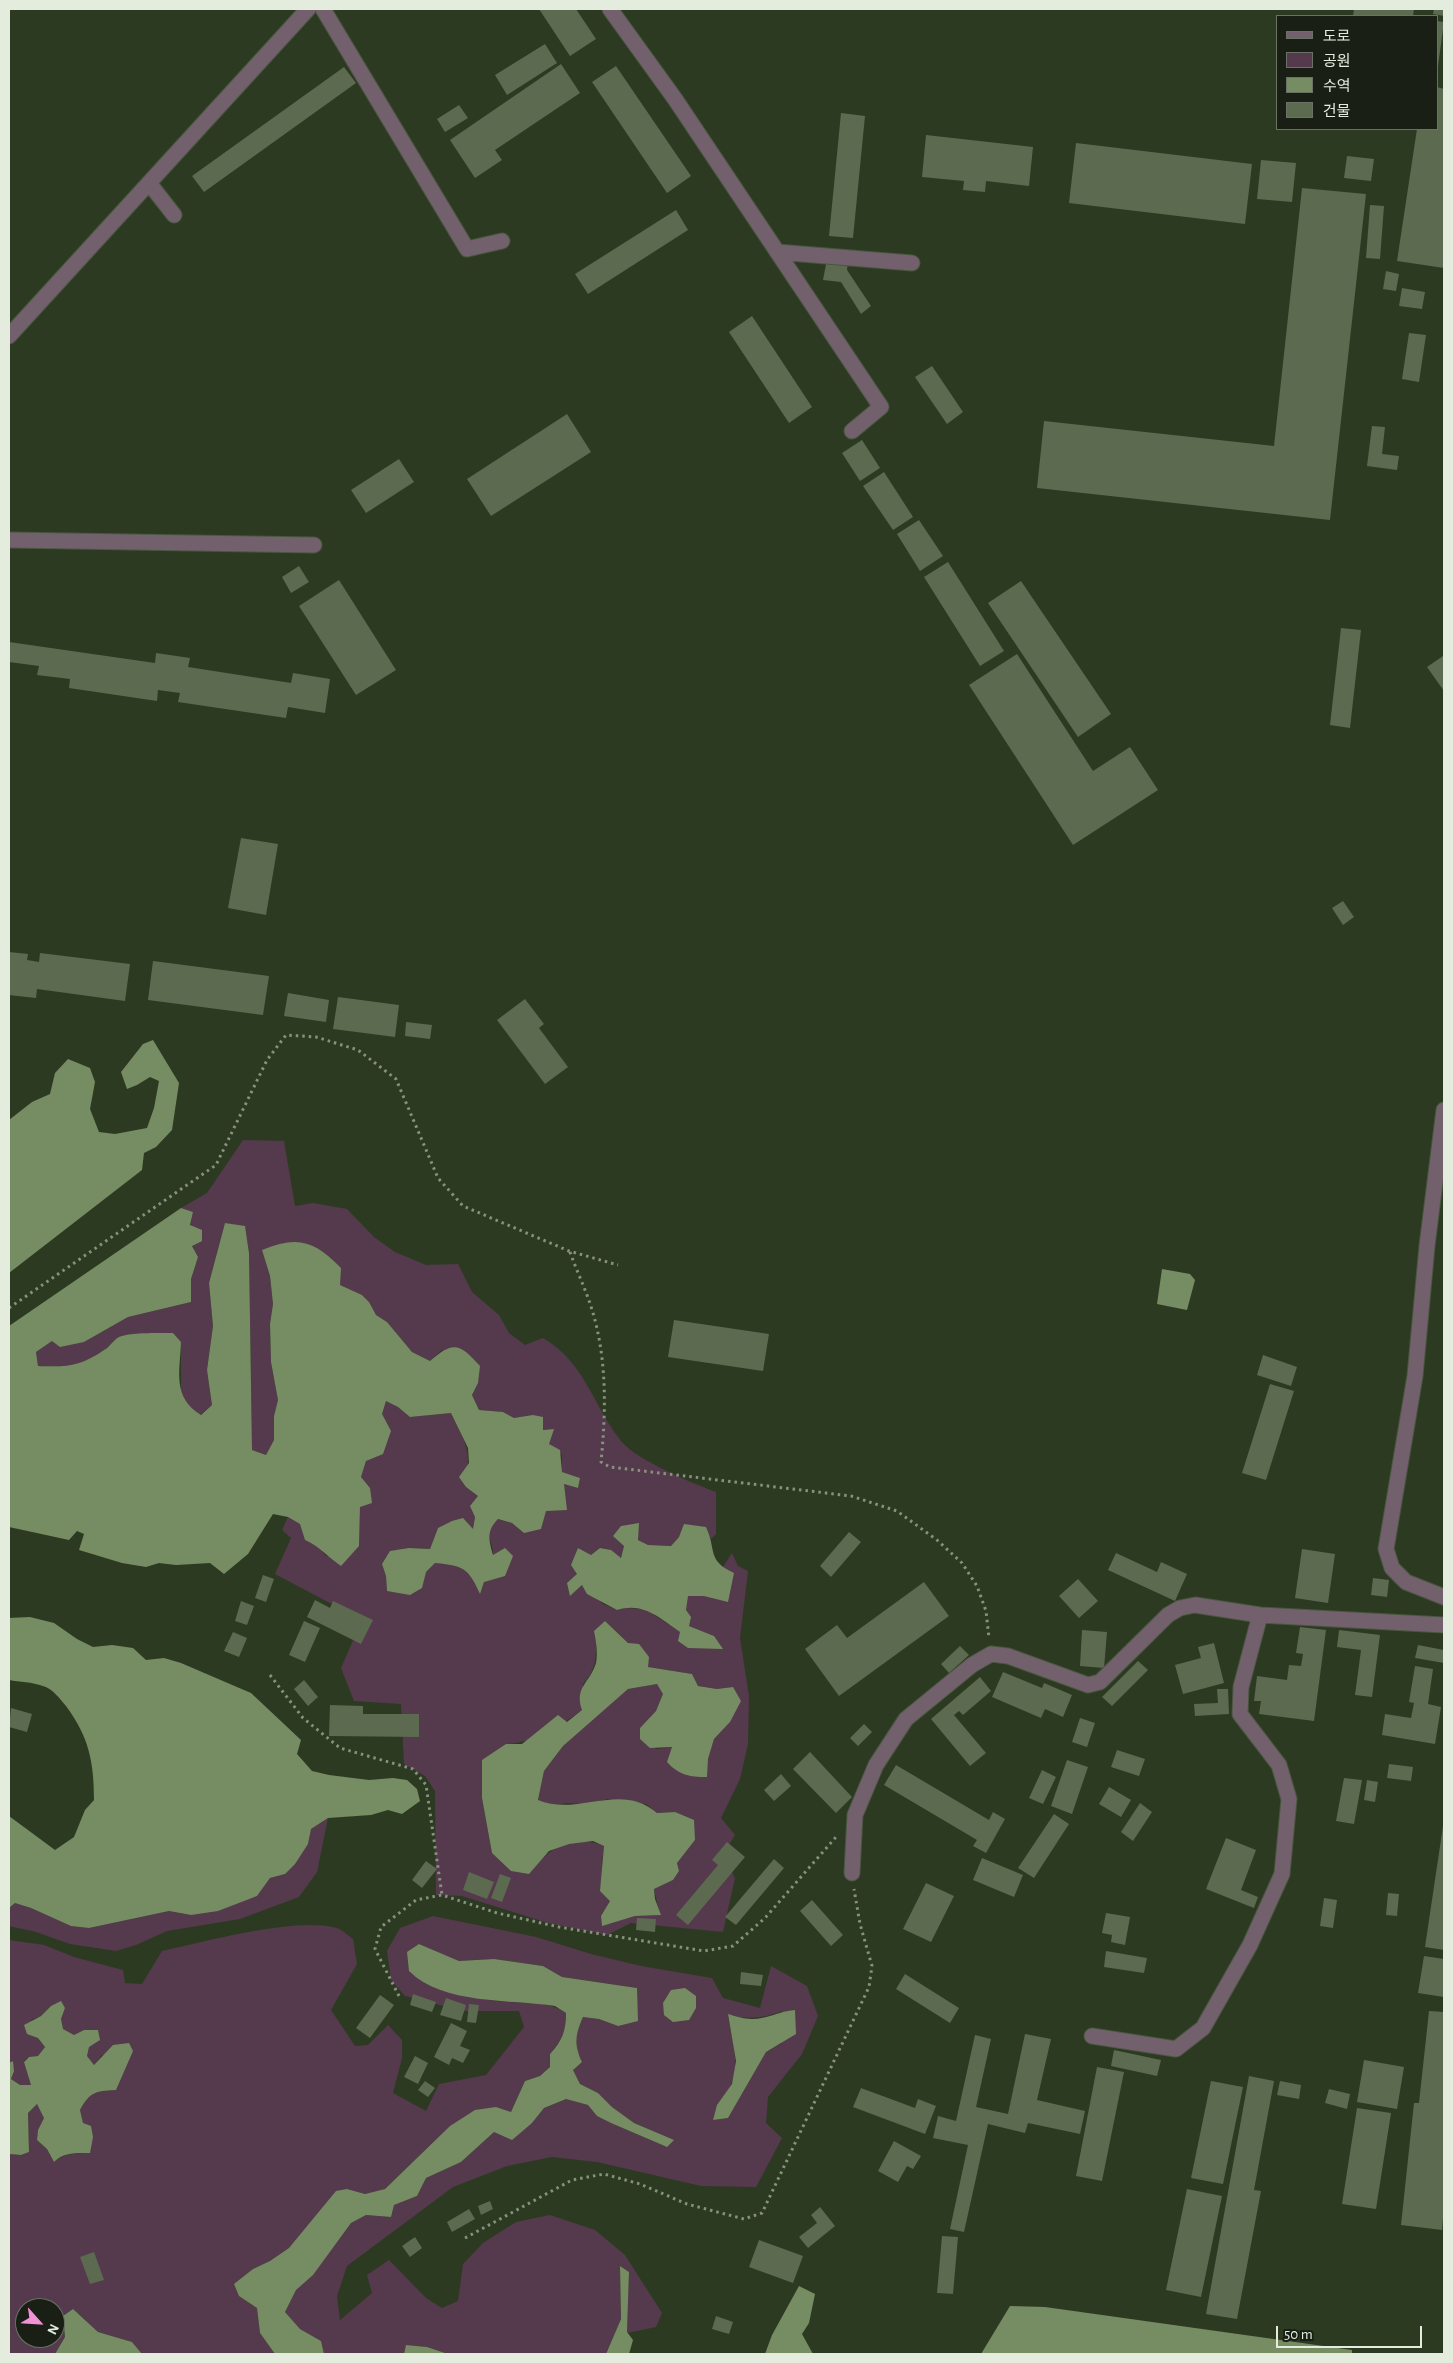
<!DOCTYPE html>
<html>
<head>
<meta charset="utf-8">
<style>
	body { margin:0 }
	#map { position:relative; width:1453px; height:2363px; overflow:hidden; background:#2d3a22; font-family:"Alegreya Sans","Noto Sans KR",sans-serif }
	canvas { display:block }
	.frame { position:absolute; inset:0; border:10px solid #e3ecdd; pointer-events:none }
	.legend { position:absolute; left:1276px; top:15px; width:162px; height:115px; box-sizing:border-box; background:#191f15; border:1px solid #6a7165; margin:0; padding:6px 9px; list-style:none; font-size:15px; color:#e3ecdd }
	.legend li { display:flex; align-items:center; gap:10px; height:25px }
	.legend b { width:25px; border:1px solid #6a7165 }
	.north { position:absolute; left:15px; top:2298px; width:50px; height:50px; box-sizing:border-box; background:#191f15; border:1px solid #6a7165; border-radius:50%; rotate:116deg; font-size:14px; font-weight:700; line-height:20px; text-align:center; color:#e3ecdd }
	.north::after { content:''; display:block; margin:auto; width:18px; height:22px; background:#f291d6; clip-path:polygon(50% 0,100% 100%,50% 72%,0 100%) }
	.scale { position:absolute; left:1276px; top:2326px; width:146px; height:22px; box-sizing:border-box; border:2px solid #e3ecdd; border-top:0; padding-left:6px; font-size:15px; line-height:18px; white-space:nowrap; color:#e3ecdd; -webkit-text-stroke:4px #191f15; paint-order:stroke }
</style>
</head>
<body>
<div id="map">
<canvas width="1453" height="2363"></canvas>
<div class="frame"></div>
<ul class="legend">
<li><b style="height:6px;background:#72606c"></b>도로</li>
<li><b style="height:14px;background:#55394d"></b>공원</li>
<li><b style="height:14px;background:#768d63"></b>수역</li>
<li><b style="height:14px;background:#5c6a50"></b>건물</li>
</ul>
<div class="north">N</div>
<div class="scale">50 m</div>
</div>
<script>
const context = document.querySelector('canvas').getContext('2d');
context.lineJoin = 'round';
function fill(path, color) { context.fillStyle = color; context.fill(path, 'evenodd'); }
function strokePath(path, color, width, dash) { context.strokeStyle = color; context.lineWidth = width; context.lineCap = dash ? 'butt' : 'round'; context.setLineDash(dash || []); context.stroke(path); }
fill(new Path2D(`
	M 243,1140 L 284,1141 L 295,1206 L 313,1203 L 347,1209 L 374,1237 L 395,1252 L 426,1265 L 458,1264 L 472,1292 L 499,1315 L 509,1333 L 525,1345 L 543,1338 C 585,1362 593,1406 621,1441 C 636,1460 692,1483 716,1492 L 716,1534 L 711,1539 L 706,1527 L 679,1537 L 671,1546 L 648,1545 L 638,1540 L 624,1546 L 621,1558 L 610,1550 L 600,1548 L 591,1555 L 578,1548 L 577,1574 L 570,1596 L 582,1585 L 603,1604 L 617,1610 L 625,1608 L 645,1609 L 680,1632 L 714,1636 L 689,1626 L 686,1610 L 687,1596 L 704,1596 L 732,1553 L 738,1566 L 748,1571 L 740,1638 L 749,1696 L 748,1744 L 740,1779 L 721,1818 L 735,1835 L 723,1855 L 735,1878 L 723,1932 L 631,1923 L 607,1935 L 548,1923 L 462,1896 L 436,1895 L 435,1791 L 425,1776 L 404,1764 L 401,1704 L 354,1701 L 341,1668 L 362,1620 L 275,1574 L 291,1538 L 282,1530 L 288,1517 L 301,1524 L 305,1540 L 317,1545 L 326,1556 L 359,1546 L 360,1507 L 370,1488 L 361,1477 L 386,1401 L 398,1407 L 410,1417 L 451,1413 C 467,1446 471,1449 466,1487 L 478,1496 L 473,1529 L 438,1528 L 430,1549 L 409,1548 L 382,1564 L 386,1576 L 387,1591 L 426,1572 L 435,1563 L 455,1565 L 471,1574 L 480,1593 C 483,1584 493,1564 493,1555 C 493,1538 482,1536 497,1519 L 512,1523 L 524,1533 L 545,1511 L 564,1484 L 578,1488 L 580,1478 L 562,1472 L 562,1455 L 548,1444 L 553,1429 L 543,1430 L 522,1418 L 514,1418 L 503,1412 L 479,1410 L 472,1395 L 478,1383 L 442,1350 L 430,1361 L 412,1352 L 387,1322 L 376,1315 L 369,1302 L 362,1295 L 262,1250 L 270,1276 L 273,1304 L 270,1324 L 271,1362 L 278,1400 L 274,1416 L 274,1440 L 266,1455 L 252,1450 L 249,1253 L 245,1227 L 225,1223 L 209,1283 L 213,1326 L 207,1370 L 212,1405 L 200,1415 L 187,1405 L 181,1393 L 181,1342 L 173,1333 C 162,1333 128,1332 119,1337 C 113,1340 110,1347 104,1350 C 79,1367 68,1367 38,1366 L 36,1352 L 52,1341 L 84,1342 L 128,1317 L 191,1302 L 191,1279 L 198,1257 C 189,1242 189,1228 193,1212 L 181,1208 L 207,1193 ZM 605,1621 L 628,1643 L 648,1667 L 692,1674 L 698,1686 L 717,1689 L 733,1687 L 730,1722 L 714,1739 L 708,1759 L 706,1777 L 673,1747 L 656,1749 L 640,1728 L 656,1711 L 664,1694 L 657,1684 L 628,1689 L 583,1726 L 563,1746 L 544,1771 L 538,1801 L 553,1806 L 567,1803 L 588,1804 L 608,1799 L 646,1804 L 657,1813 L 675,1812 L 695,1840 L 677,1863 L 679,1871 L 673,1880 L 654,1889 L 660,1915 L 635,1916 L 602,1925 L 601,1916 L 610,1901 L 602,1864 L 604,1846 C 584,1837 556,1843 541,1860 L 492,1853 L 482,1798 L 506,1744 C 533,1743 561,1726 582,1710 L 583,1684 C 598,1668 597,1652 595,1631 Z
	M 328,1818 L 317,1872 L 299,1897 L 240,1919 L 167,1931 L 136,1945 L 116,1951 L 70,1944 L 36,1932 L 9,1926 L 9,1908 L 15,1903 L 31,1908 L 71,1926 L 89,1928 L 169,1911 L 191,1915 L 257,1896 L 270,1878 L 285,1874 L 308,1844 L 311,1829 Z
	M 433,1916 L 536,1937 L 591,1954 L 641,1966 L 712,1978 L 723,1998 L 760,2008 L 771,1966 L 807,1986 L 818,2016 L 802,2054 L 768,2097 L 766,2123 L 782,2138 L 756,2187 L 701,2186 L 597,2162 L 552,2157 L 507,2166 L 453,2187 L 347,2266 L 337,2296 L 340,2320 L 372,2293 L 367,2275 L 389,2260 L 426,2298 L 442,2308 L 458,2301 L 463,2264 L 483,2243 L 516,2222 L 550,2215 L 595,2230 L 625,2255 L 662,2313 L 656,2327 L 627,2333 L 629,2272 L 620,2266 L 621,2319 L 606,2354 L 448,2354 L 427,2347 L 406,2345 L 404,2354 L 324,2354 L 321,2341 L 300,2329 L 285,2312 L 296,2290 L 313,2274 L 351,2223 L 366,2215 L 391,2217 L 394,2205 L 417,2196 L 426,2178 L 461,2162 L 494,2132 L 532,2123 L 544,2108 L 566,2099 L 588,2105 L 597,2116 L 611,2123 L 667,2147 L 650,2130 L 634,2123 L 612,2107 L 598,2093 L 580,2084 L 573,2070 L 577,2050 L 575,2035 L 583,2017 L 599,2019 L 618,2026 L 637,1988 L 562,1977 L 543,1966 L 494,1959 L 459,1961 L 419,1944 L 409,1971 C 428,1990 479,2000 507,2002 C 528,2003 548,2001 566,2013 C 566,2031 562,2040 550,2054 L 550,2067 L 540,2076 L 525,2081 L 511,2112 L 496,2107 L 450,2126 L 385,2189 L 365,2194 L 347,2189 L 289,2248 L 270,2261 L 253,2269 L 239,2296 L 257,2308 L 260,2333 L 275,2354 L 142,2354 L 132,2342 L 98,2332 L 73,2309 L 63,2316 L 65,2337 L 55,2354 L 9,2354 L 9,2154 L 21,2155 L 29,2152 L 28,2113 L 37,2104 L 44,2118 L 38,2130 L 37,2140 L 47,2149 L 54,2162 C 65,2153 76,2153 90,2153 L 80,2110 C 90,2092 95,2091 116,2090 L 123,2070 L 102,2055 L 94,2065 L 87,2056 L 89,2047 L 84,2030 L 74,2035 L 63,2029 L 61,2019 L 65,2008 L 51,2006 L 41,2016 L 31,2020 L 38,2038 L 45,2047 L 38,2056 L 29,2057 L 24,2061 L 31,2085 L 20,2085 L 11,2079 L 13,2061 L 9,2063 L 9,1940 L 44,1945 L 74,1957 L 123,1970 L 125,1983 L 142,1984 L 162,1951 C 202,1942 299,1916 337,1928 C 342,1930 348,1935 353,1939 L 357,1964 L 331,2010 L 355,2046 L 368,2045 L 388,2025 L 402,2040 L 402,2058 L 393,2093 L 426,2111 L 439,2084 L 486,2075 L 524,2027 L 519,2011 L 463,2011 L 405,1996 L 391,1980 L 387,1951 L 400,1928 ZM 782,2011 L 782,2043 L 766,2052 L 728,2118 L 713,2120 C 716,2104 725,2099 731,2085 C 741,2065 731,2036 728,2015 C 749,2019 762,2019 782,2011 ZM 25,2308 L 55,2308 L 55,2338 L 25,2338 Z`), '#55394d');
fill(new Path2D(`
	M 153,1040 L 179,1083 L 172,1130 L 156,1147 L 144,1153 L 142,1170 L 9,1273 L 9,1120 L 32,1102 L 50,1094 L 55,1073 L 68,1059 L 90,1068 L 95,1082 L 90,1109 L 99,1132 L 115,1134 L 147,1128 L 154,1108 L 159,1081 L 150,1077 L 137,1085 L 127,1089 L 121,1072 L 143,1044 Z
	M 181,1208 L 193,1212 L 190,1225 L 202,1230 L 202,1241 L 192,1246 L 198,1257 L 191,1279 L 191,1302 L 128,1317 L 84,1342 L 60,1347 L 52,1341 L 36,1352 L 38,1366 C 67,1367 79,1367 104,1350 C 110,1347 113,1340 119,1337 C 128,1332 162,1333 173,1333 L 181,1342 C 180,1372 172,1397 201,1415 L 212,1405 L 207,1370 L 213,1326 L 209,1283 L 225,1223 L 245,1226 L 249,1253 L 252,1450 L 266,1455 L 274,1440 L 274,1416 L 278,1400 L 271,1362 L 270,1324 L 273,1304 L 270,1276 L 262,1250 C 298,1235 315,1241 341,1268 L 340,1285 L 362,1295 L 369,1302 L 376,1315 L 387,1322 L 412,1352 L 430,1361 C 454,1340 460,1344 480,1366 L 478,1383 L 472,1395 L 479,1410 L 503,1412 L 514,1418 L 533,1415 L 543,1417 L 543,1430 L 554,1429 L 549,1444 L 560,1450 L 562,1472 L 580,1478 L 578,1488 L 564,1484 L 567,1510 L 546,1511 L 541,1529 L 524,1533 L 512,1523 L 498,1519 C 486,1531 489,1540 493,1555 L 505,1548 L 513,1556 L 505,1576 L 484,1582 L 480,1594 C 468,1567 463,1566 435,1563 L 426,1572 L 422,1588 L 410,1595 L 387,1591 L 386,1576 L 382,1564 L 390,1551 L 409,1548 L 430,1549 L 438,1528 L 452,1521 L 463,1518 L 473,1529 L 475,1517 L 470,1506 L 478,1496 L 466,1487 L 459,1477 L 469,1463 L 468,1448 L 451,1413 L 410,1417 L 398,1407 L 386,1401 L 382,1414 L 391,1431 L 383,1454 L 366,1461 L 361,1477 L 370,1488 L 372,1503 L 360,1507 L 359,1546 L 341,1566 C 328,1557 319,1546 305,1540 L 300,1524 L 288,1517 L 273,1514 L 248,1554 L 224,1574 L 210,1563 L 176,1565 L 159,1563 L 146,1567 L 122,1563 L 79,1550 L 84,1534 L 77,1531 L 69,1540 L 9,1527 L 9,1326 Z
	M 1162,1269 L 1190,1274 L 1195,1280 L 1187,1310 L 1157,1304 Z
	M 639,1523 L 638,1540 L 648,1545 L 671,1546 L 679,1537 L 684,1524 L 706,1527 C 717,1550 706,1560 734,1573 L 728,1602 L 704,1596 L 688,1596 L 686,1610 L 691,1617 L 689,1626 L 714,1636 L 723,1649 L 688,1648 L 678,1641 L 680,1632 C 659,1618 644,1602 617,1610 L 587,1594 L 582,1585 L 570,1596 L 567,1583 L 577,1574 L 571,1565 L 578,1548 L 591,1555 L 600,1548 L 611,1550 L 621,1558 L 624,1546 L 613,1536 L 621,1526 Z
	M 30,1617 L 54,1623 L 77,1639 L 93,1647 L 112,1645 L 133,1648 L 146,1660 L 164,1658 L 181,1663 L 251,1693 L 301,1740 L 297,1754 L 312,1771 L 329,1775 L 369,1780 L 393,1778 L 407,1780 L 417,1789 L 420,1801 L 402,1814 L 388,1810 L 371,1815 L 328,1818 L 311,1829 L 308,1844 L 295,1864 L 285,1874 L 270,1878 L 257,1896 L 218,1911 L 191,1915 L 169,1911 L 89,1928 L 71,1926 L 31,1908 L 15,1903 L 9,1908 L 9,1816 L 55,1850 L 74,1837 L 85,1810 L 94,1800 C 94,1762 89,1737 66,1706 C 60,1699 52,1688 43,1686 C 32,1682 20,1682 9,1680 L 9,1618 Z
	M 605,1621 L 628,1643 L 639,1644 L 649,1657 L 648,1667 L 692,1674 L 698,1686 L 717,1689 L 733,1687 L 741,1701 L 730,1722 L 714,1739 L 708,1759 L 707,1777 C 689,1777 679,1775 667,1762 L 672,1747 L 650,1748 L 640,1739 L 640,1728 L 656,1711 L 663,1694 L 657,1684 L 628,1689 L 563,1746 L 544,1771 L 538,1800 C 577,1817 621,1781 657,1813 L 675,1812 L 694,1820 L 695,1840 L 677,1863 L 679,1871 L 673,1880 L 654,1889 L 655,1899 L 661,1915 L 635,1916 L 602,1926 L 601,1916 L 610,1901 L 600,1891 L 604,1846 L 593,1841 L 569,1844 L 549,1851 L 529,1874 L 511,1871 L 492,1853 L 482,1798 L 482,1760 L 506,1744 L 522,1744 L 558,1715 L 567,1722 L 582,1710 C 574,1687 590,1683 596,1663 C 598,1653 596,1641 594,1631 Z
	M 419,1944 L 459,1961 L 494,1959 L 543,1966 L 562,1977 L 637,1988 L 638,2021 L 618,2026 L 599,2019 L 583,2017 C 575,2035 574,2045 582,2062 L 573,2070 L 580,2084 L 598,2093 L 612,2107 L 634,2123 L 674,2140 L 667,2147 L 611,2123 L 597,2116 L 588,2105 L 566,2099 L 544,2108 L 532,2123 L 512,2140 L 494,2132 L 461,2162 L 426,2178 L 417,2196 L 394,2205 L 391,2217 L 366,2215 L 351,2223 L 313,2275 L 296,2290 L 285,2312 L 300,2329 L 321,2341 L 324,2354 L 275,2354 L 260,2333 L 257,2308 L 239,2296 L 234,2284 L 253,2269 L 270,2261 L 289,2248 L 336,2191 L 347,2189 L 365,2194 L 385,2189 L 450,2126 L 475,2110 L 496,2107 L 511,2112 L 525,2081 L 540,2076 L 550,2067 L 550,2054 C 562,2041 566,2031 566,2013 L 555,2006 C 510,1999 443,2005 409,1971 L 407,1952 Z
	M 685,1988 L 696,1996 L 696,2008 L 689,2020 L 673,2022 L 664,2015 L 663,2003 L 671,1990 Z
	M 61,2001 L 65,2008 L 61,2019 L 63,2029 L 74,2035 L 84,2030 L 98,2030 L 100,2040 L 89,2047 L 87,2056 L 94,2065 L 113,2045 L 129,2043 L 133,2051 L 116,2090 C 95,2091 90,2092 80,2110 L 83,2123 L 91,2126 L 93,2137 L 90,2153 C 76,2153 64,2152 54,2162 L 47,2149 L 37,2140 L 38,2130 L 44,2118 L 37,2104 L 28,2113 L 29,2152 L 21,2155 L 9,2154 L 9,2063 L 13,2061 L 14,2071 L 11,2079 L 20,2085 L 31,2085 L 24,2062 L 29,2057 L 38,2056 L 45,2047 L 38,2038 L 27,2034 L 24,2025 L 41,2016 L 51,2006 Z
	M 795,2010 L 796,2034 L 766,2052 L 728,2118 L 713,2120 L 717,2105 L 732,2084 L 736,2061 L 728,2014 C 735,2016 744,2019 752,2019 C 767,2019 780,2011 795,2010 Z
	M 620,2266 L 629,2272 L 627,2332 L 633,2340 L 629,2354 L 606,2354 L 621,2319 Z
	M 799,2286 L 815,2294 L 809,2323 L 802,2334 L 813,2354 L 765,2354 L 772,2335 Z
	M 1010,2306 L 1045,2307 L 1352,2350 L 1352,2354 L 981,2354 Z
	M 73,2309 L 98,2332 L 132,2342 L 142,2354 L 55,2354 L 65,2337 L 63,2316 Z
	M 406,2345 L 427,2347 L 448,2354 L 404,2354 Z`), '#768d63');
fill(new Path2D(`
	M 539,9 L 576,9 L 596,39 L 570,56 Z
	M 1354,9 L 1414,9 L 1413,16 L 1353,16 Z
	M 1434,9 L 1444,9 L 1444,16 L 1433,14 Z
	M 1437,21 L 1444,22 L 1438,66 L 1437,65 Z
	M 545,44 L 557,63 L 507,95 L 495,75 Z
	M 561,64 L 580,93 L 495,150 L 502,160 L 475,178 L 450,140 Z
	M 616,66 L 691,176 L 667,193 L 592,82 Z
	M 344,67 L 356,83 L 204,192 L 192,176 Z
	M 1437,87 L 1444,89 L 1444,268 L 1397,261 L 1417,129 L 1437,129 Z
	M 459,105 L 468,118 L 445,132 L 437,119 Z
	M 841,113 L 865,116 L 853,238 L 829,236 Z
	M 926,135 L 1033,147 L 1029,186 L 986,181 L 985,192 L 963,190 L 964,181 L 922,177 Z
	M 1076,143 L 1252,164 L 1245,224 L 1069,203 Z
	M 1347,156 L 1374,159 L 1371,181 L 1344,178 Z
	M 1261,160 L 1296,163 L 1292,202 L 1257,199 Z
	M 1302,188 L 1366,194 L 1330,520 L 1037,488 L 1044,421 L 1274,446 Z
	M 1370,205 L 1384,206 L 1380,259 L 1366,258 Z
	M 676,210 L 688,230 L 588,294 L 575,274 Z
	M 827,259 L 848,262 L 847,270 L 871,306 L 861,314 L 841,282 L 823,280 Z
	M 1386,271 L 1399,274 L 1396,291 L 1383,289 Z
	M 1402,288 L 1425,292 L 1422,309 L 1399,306 Z
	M 752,316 L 812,407 L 789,423 L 729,332 Z
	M 1409,333 L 1426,335 L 1419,382 L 1402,379 Z
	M 932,366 L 963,412 L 947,424 L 915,377 Z
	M 567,414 L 591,452 L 491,516 L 467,479 Z
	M 1372,426 L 1385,427 L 1382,454 L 1399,456 L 1397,470 L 1367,466 Z
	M 862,440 L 880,468 L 860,481 L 842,453 Z
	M 399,459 L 414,482 L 366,513 L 351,490 Z
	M 884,472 L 913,517 L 893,530 L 863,486 Z
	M 919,520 L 943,556 L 920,571 L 897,534 Z
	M 948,562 L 1004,651 L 980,666 L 924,577 Z
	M 299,566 L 309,582 L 291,593 L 282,577 Z
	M 339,580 L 396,670 L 356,695 L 299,606 Z
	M 1021,581 L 1111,714 L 1078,737 L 988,603 Z
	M 1341,628 L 1361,630 L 1350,728 L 1330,725 Z
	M 9,642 L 155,663 L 156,653 L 190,658 L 188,667 L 291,683 L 293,673 L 330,679 L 325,713 L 288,707 L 286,718 L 178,702 L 180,693 L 158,690 L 157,701 L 69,688 L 70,679 L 37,675 L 39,666 L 9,662 Z
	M 1017,654 L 1093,771 L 1130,747 L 1158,790 L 1073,845 L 969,685 Z
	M 1443,656 L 1444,658 L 1444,691 L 1427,667 Z
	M 241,838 L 278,844 L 266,915 L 228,908 Z
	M 1343,901 L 1354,917 L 1343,925 L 1332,908 Z
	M 9,952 L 28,954 L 27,960 L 39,962 L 40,953 L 130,964 L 125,1001 L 37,989 L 36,998 L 9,995 Z
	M 153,961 L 269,976 L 263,1015 L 148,1000 Z
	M 288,993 L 329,1000 L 326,1022 L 284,1016 Z
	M 338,997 L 399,1005 L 395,1037 L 333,1029 Z
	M 525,999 L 544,1024 L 539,1028 L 568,1067 L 545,1084 L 497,1020 Z
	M 406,1022 L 432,1025 L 430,1039 L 405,1036 Z
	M 674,1320 L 769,1334 L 763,1371 L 668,1357 Z
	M 1263,1355 L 1297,1367 L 1291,1386 L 1257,1375 Z
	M 1270,1384 L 1294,1391 L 1266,1480 L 1242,1473 Z
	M 849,1532 L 861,1542 L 831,1577 L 820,1566 Z
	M 1302,1549 L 1335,1554 L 1328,1603 L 1295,1598 Z
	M 1116,1553 L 1157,1572 L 1161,1562 L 1187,1574 L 1175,1601 L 1108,1570 Z
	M 263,1575 L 274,1579 L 266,1602 L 255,1598 Z
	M 1373,1578 L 1389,1580 L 1387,1597 L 1371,1595 Z
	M 1078,1579 L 1098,1601 L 1079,1618 L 1059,1596 Z
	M 924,1582 L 949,1616 L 839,1696 L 805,1649 L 837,1625 L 847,1638 Z
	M 315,1600 L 330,1608 L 333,1601 L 373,1620 L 361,1644 L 307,1617 Z
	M 241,1601 L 254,1606 L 247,1625 L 235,1621 Z
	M 304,1621 L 320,1628 L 305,1662 L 289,1655 Z
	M 1300,1627 L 1326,1630 L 1314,1721 L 1259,1714 L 1261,1701 L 1254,1701 L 1257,1676 L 1287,1680 L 1289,1665 L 1301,1666 L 1303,1654 L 1296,1653 Z
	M 1082,1630 L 1107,1632 L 1104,1668 L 1080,1666 Z
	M 1339,1630 L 1380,1635 L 1372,1697 L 1355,1695 L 1361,1650 L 1337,1647 Z
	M 233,1632 L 247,1638 L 239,1657 L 224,1651 Z
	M 1214,1643 L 1224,1683 L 1183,1694 L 1175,1665 L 1201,1658 L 1198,1647 Z
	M 1418,1645 L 1444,1650 L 1444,1663 L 1415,1658 Z
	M 960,1646 L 969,1655 L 949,1673 L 941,1664 Z
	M 1138,1661 L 1148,1670 L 1112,1706 L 1102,1697 Z
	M 1415,1666 L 1433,1669 L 1428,1704 L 1441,1707 L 1435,1744 L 1382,1735 L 1385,1714 L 1411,1718 L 1414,1703 L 1409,1702 Z
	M 1003,1672 L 1042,1688 L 1044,1683 L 1072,1695 L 1063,1717 L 1045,1709 L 1041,1718 L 992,1697 Z
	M 980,1677 L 991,1691 L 963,1715 L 959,1711 L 954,1715 L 986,1753 L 970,1766 L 931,1719 Z
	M 304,1680 L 318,1697 L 308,1706 L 294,1689 Z
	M 1217,1689 L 1228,1689 L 1229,1714 L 1195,1716 L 1194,1704 L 1218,1703 Z
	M 330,1705 L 363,1706 L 363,1714 L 419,1714 L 419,1737 L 329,1736 Z
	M 11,1708 L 32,1714 L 27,1732 L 9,1727 Z
	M 1080,1718 L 1095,1723 L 1087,1747 L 1072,1742 Z
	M 864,1724 L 872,1732 L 858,1746 L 850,1738 Z
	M 1117,1750 L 1145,1759 L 1139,1776 L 1111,1767 Z
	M 810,1752 L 852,1797 L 836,1813 L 793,1769 Z
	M 1067,1760 L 1088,1767 L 1072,1814 L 1051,1806 Z
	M 1389,1764 L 1413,1767 L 1411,1781 L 1387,1778 Z
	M 896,1765 L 989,1820 L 993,1812 L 1005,1819 L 986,1853 L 973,1846 L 977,1840 L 884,1785 Z
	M 1042,1770 L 1056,1777 L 1043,1804 L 1029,1798 Z
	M 781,1774 L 791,1786 L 774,1801 L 764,1790 Z
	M 1344,1778 L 1362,1780 L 1354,1824 L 1336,1821 Z
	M 1367,1780 L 1378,1782 L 1375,1802 L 1364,1800 Z
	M 1109,1787 L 1131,1800 L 1121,1817 L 1099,1804 Z
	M 1140,1803 L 1152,1812 L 1133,1841 L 1121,1832 Z
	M 1054,1814 L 1069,1824 L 1034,1878 L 1018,1868 Z
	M 1443,1826 L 1444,1826 L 1444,1950 L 1425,1947 Z
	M 1226,1838 L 1256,1850 L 1241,1890 L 1258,1897 L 1254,1908 L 1206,1889 Z
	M 727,1842 L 745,1857 L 688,1925 L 676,1915 L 718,1865 L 712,1860 Z
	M 982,1858 L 1023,1875 L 1014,1897 L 973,1880 Z
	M 774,1859 L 784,1868 L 736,1925 L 725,1917 Z
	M 426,1861 L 437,1869 L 422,1888 L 412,1880 Z
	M 469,1872 L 494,1882 L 487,1899 L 463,1890 Z
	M 500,1874 L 511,1878 L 502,1902 L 491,1898 Z
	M 926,1883 L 954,1896 L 931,1942 L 903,1929 Z
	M 1388,1893 L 1399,1894 L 1397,1916 L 1386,1915 Z
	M 1324,1898 L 1337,1900 L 1333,1928 L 1320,1926 Z
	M 812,1900 L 843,1935 L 831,1946 L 800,1911 Z
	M 1106,1913 L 1130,1917 L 1125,1945 L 1111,1942 L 1112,1935 L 1102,1933 Z
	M 637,1918 L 656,1919 L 655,1932 L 636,1930 Z
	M 1106,1951 L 1147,1958 L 1144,1973 L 1104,1967 Z
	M 1424,1956 L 1444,1959 L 1444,1997 L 1418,1993 Z
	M 741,1972 L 763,1975 L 761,1986 L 740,1984 Z
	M 905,1974 L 959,2008 L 950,2023 L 896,1989 Z
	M 413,1994 L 436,2002 L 432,2012 L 410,2005 Z
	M 380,1995 L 394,2005 L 370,2038 L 356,2028 Z
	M 446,1998 L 466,2005 L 461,2021 L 440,2015 Z
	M 469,2004 L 479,2005 L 476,2023 L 467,2022 Z
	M 1429,2011 L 1444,2012 L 1444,2207 L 1442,2230 L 1401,2225 L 1414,2103 L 1419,2103 Z
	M 451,2023 L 467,2031 L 460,2046 L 470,2050 L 463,2063 L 452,2058 L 449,2065 L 434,2057 Z
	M 1025,2034 L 1051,2039 L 1037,2100 L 1085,2111 L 1080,2134 L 1028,2123 L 1025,2133 L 988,2124 L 964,2232 L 950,2229 L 968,2145 L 933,2138 L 938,2116 L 956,2121 L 975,2035 L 991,2039 L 976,2107 L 1008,2114 Z
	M 1114,2050 L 1161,2060 L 1157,2076 L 1111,2066 Z
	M 415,2056 L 428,2063 L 418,2084 L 404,2077 Z
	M 1364,2060 L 1404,2067 L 1397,2109 L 1357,2102 Z
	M 1097,2067 L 1124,2072 L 1102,2181 L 1076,2176 Z
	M 1249,2076 L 1274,2081 L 1254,2190 L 1261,2191 L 1237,2319 L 1206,2314 Z
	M 425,2081 L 435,2088 L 428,2097 L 418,2090 Z
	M 1211,2081 L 1243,2087 L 1223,2184 L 1191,2178 Z
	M 1280,2081 L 1301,2085 L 1299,2099 L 1277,2095 Z
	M 861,2088 L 915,2108 L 918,2099 L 936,2106 L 925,2134 L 853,2107 Z
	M 1329,2089 L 1350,2094 L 1347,2109 L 1325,2103 Z
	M 1357,2108 L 1391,2113 L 1376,2209 L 1342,2204 Z
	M 894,2141 L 921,2156 L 913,2169 L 907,2166 L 898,2182 L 878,2171 Z
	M 1187,2189 L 1222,2196 L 1201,2297 L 1166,2290 Z
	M 490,2201 L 493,2209 L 481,2215 L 478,2206 Z
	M 820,2207 L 835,2226 L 808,2248 L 799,2237 L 817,2223 L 811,2215 Z
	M 469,2209 L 475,2219 L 452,2232 L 447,2222 Z
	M 942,2236 L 958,2237 L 953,2294 L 937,2293 Z
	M 415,2237 L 422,2248 L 410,2257 L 402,2246 Z
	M 759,2240 L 803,2256 L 793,2283 L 749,2267 Z
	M 94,2252 L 104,2280 L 90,2284 L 80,2257 Z
	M 716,2316 L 733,2322 L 729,2334 L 712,2329 Z`), '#5c6a50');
const minor = new Path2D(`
	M 323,9 L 467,249 L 502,241
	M 610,9 L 675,99 L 881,407 L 852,431
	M 149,183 L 174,215
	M 777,252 L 912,263
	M 9,336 L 308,9
	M 9,540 L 314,545
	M 1444,1110 L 1427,1246 L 1415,1376 L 1386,1549 L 1392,1568 L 1406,1582 L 1444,1597
	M 852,1873 L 855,1815 L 876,1765 L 906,1719 L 972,1665 L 991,1654 L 1008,1656 L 1088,1685 L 1100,1682 L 1168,1615 L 1180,1608 L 1195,1605 L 1260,1615 L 1444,1625
	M 1092,2036 L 1176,2049 L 1203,2028 L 1250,1945 L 1282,1874 L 1289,1799 L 1279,1765 L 1240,1714 L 1241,1687 L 1260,1615`);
strokePath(minor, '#4a5640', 17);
strokePath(new Path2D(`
	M 570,1252 C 577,1272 587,1292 593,1313 C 607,1361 606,1412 601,1462 L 610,1467 L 851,1496 L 897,1511 L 937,1540 L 962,1563 L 977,1586 L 986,1611 L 989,1638
	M 9,1308 L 216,1165 L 267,1060 L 286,1035 L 316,1037 L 358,1050 L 396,1079 L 438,1178 L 463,1206 L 569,1251 L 618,1265
	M 270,1675 L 303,1718 L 340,1748 L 413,1769 L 426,1785 L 442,1895
	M 399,1996 L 375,1949 L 381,1927 L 416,1900 L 442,1895 L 497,1913 L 559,1927 L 704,1951 L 733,1946 L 765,1918 L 836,1837
	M 465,2238 L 572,2180 L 604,2174 L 640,2184 L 687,2204 L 744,2219 L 762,2213 L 869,1987 L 872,1966 L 860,1924 L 854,1889`), '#87927e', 3, [2.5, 4]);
strokePath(minor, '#72606c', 15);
</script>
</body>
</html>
